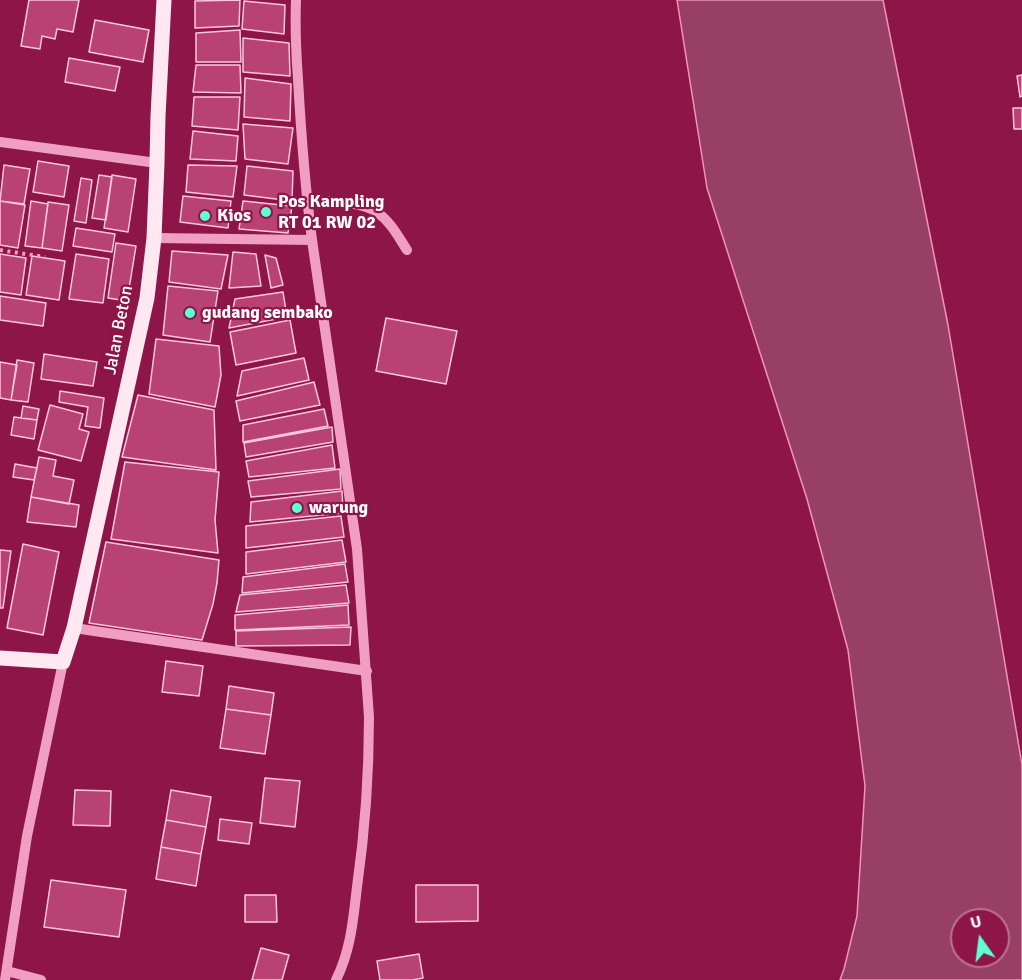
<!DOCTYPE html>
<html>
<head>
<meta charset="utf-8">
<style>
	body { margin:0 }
	#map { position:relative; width:1022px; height:980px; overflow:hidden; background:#8d1547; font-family:Signika,sans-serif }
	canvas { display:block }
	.north { position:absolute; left:950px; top:908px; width:60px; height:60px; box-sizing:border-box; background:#8d1547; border:2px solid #bb7391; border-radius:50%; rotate:346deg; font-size:16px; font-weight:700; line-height:24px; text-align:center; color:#fff }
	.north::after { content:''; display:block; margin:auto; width:21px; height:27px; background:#5effd5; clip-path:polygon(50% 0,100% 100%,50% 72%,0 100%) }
</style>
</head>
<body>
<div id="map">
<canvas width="1022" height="980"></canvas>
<div class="north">U</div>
</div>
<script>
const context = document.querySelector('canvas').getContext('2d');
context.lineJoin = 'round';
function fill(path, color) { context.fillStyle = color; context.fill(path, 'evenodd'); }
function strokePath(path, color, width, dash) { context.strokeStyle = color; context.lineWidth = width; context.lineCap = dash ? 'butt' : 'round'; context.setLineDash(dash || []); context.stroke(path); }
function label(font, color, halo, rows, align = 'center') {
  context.font = font + ' Signika,sans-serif'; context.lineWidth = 4.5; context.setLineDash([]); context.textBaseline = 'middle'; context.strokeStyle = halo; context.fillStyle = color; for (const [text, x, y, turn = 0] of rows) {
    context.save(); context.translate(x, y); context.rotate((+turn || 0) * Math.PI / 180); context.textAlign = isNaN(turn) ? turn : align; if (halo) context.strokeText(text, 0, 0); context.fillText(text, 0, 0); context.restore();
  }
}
const water = new Path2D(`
	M 677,0 L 883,0 L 948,325 L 1022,765 L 1022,980 L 840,980 L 844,969 L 857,916 L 865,786 L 848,650 L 807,499 L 707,188 ZM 962,920 L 998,920 L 998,956 L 962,956 Z`);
fill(water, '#974064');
strokePath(water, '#f392bc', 1.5);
const building = new Path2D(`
	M 29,0 L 79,0 L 73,32 L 57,29 L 55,39 L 42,36 L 40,49 L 21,46 Z
	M 240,0 L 239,26 L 195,28 L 195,1 Z
	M 244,1 L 285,5 L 284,34 L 242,29 Z
	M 95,20 L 149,30 L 143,62 L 89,52 Z
	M 240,30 L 241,62 L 196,62 L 196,33 Z
	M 243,38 L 289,43 L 290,76 L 243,72 Z
	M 69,58 L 120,67 L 115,91 L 65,82 Z
	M 196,65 L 240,65 L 241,93 L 193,92 Z
	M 1022,75 L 1022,96 L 1020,97 L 1017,76 Z
	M 245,78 L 291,84 L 290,121 L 244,117 Z
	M 194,97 L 240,97 L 238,130 L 192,126 Z
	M 1013,108 L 1022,108 L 1022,129 L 1014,129 Z
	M 243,124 L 293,128 L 288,164 L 245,159 Z
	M 193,131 L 238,136 L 236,161 L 190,159 Z
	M 38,161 L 69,166 L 64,197 L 33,192 Z
	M 4,165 L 30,169 L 24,204 L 0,201 Z
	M 188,165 L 237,166 L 233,197 L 186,192 Z
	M 247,166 L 293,171 L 292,201 L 244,195 Z
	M 99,175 L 112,177 L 106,220 L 92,218 Z
	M 112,175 L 136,179 L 128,232 L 104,228 Z
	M 81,178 L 92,180 L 86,223 L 74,221 Z
	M 183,196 L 231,201 L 228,228 L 180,222 Z
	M 0,201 L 25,205 L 18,248 L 0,245 Z
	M 31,201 L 48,204 L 42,248 L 25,246 Z
	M 243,201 L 292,206 L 288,233 L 239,229 Z
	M 48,202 L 69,205 L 62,251 L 42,248 Z
	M 76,228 L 115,234 L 112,252 L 73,246 Z
	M 116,243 L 136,246 L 127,301 L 108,298 Z
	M 172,251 L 228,255 L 221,289 L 169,282 Z
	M 233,252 L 256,254 L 261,286 L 229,288 Z
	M 0,254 L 26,258 L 21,295 L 0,292 Z
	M 76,254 L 109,259 L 103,303 L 69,299 Z
	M 265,255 L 276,258 L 283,285 L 271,288 Z
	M 32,256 L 65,261 L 59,300 L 26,295 Z
	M 168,286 L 218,291 L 210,342 L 163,335 Z
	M 283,292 L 287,317 L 229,328 L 235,299 Z
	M 0,296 L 46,303 L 43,326 L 0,320 Z
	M 386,318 L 457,331 L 446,384 L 376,371 Z
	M 290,320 L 296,353 L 236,365 L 230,332 Z
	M 156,339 L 219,346 L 221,375 L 215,407 L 149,394 Z
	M 44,354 L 97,362 L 93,386 L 41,379 Z
	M 304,358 L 309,380 L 237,396 L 242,371 Z
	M 17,360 L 34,363 L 28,402 L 11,400 Z
	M 0,362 L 17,365 L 11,400 L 0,398 Z
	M 314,382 L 320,405 L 240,421 L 236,401 Z
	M 60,391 L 104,398 L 100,428 L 85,426 L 88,407 L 59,402 Z
	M 138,395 L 214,410 L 216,470 L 122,457 Z
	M 50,405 L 83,414 L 79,429 L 89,432 L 81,461 L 38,450 Z
	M 23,406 L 39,409 L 37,420 L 21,418 Z
	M 324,409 L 328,426 L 243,442 L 243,425 Z
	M 14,417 L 37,420 L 34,439 L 11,435 Z
	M 332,427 L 333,442 L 246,457 L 244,443 Z
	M 332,445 L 335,468 L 249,477 L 246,461 Z
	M 39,457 L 56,460 L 53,476 L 74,480 L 69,504 L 31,497 Z
	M 125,462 L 219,472 L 215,520 L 218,553 L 111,539 Z
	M 15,464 L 37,468 L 34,480 L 13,477 Z
	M 340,469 L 341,489 L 251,497 L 248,481 Z
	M 342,491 L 343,513 L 250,522 L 251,502 Z
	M 31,497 L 79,505 L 76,527 L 27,522 Z
	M 341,516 L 344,537 L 246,548 L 246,526 Z
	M 342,540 L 346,562 L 246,574 L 246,552 Z
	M 106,542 L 219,560 L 217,583 L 213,604 L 202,640 L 89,623 Z
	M 23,544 L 59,552 L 43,635 L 7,628 Z
	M 0,550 L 11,551 L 3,608 L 0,608 Z
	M 345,564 L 348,582 L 242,593 L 243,577 Z
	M 346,585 L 349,603 L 236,612 L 240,595 Z
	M 348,605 L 349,625 L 235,630 L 235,615 Z
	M 351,627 L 350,645 L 236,646 L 236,631 Z
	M 166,661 L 203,666 L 199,696 L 162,692 Z
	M 229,686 L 274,693 L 271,715 L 226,709 Z
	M 226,709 L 271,715 L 265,754 L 220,748 Z
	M 265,778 L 300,781 L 295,827 L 260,823 Z
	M 75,790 L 111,791 L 110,826 L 73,825 Z
	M 171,790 L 211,797 L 206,827 L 166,820 Z
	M 220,819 L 252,823 L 249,844 L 218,840 Z
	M 166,820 L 206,827 L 201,854 L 161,847 Z
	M 161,847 L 201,854 L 196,886 L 156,879 Z
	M 51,880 L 126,890 L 119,937 L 44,927 Z
	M 416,885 L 478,885 L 478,921 L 416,922 Z
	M 245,895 L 276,895 L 277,922 L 245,922 Z
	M 261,948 L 289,955 L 282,980 L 252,980 Z
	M 419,954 L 423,978 L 412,980 L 380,980 L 377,961 Z`);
fill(building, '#b84274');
strokePath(building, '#fbc6dd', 1.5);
strokePath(new Path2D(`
	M 0,250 L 45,257`), '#f09fc2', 4, [3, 4.5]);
strokePath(new Path2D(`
	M 296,0 C 295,26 296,52 298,79 C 301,133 305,186 312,240 L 357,549 L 369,717 C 369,774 365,831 357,887 C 353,920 351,950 336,980
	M 0,142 L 157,163
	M 307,201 C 327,202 361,200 378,213 C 391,222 399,238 407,250
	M 154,238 L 312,240
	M 74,628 L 367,671
	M 7,971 L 41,980
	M 5,980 L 27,836 L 63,662`), '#f09fc2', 10);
strokePath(new Path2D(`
	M 0,658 L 63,662 L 74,628 L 147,298 L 154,238 L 157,163 L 158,116 L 164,0`), '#ffe8f1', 15);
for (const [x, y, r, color] of [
	[266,212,6,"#5effd5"],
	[205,216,6,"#5effd5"],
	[190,313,6,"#5effd5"],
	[297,508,6,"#5effd5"]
]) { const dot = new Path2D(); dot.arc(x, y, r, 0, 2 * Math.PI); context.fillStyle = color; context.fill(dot); strokePath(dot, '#8d1547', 2); }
label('bold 18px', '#fff', '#8d1547', [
	["Pos Kampling",278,202],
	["RT 01 RW 02",278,223],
	["Kios",217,216],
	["gudang sembako",202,313],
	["warung",309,508]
], 'left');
label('18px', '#fff', '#8d1547', [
	["Jalan Beton",119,330,-79]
]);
</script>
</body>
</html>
